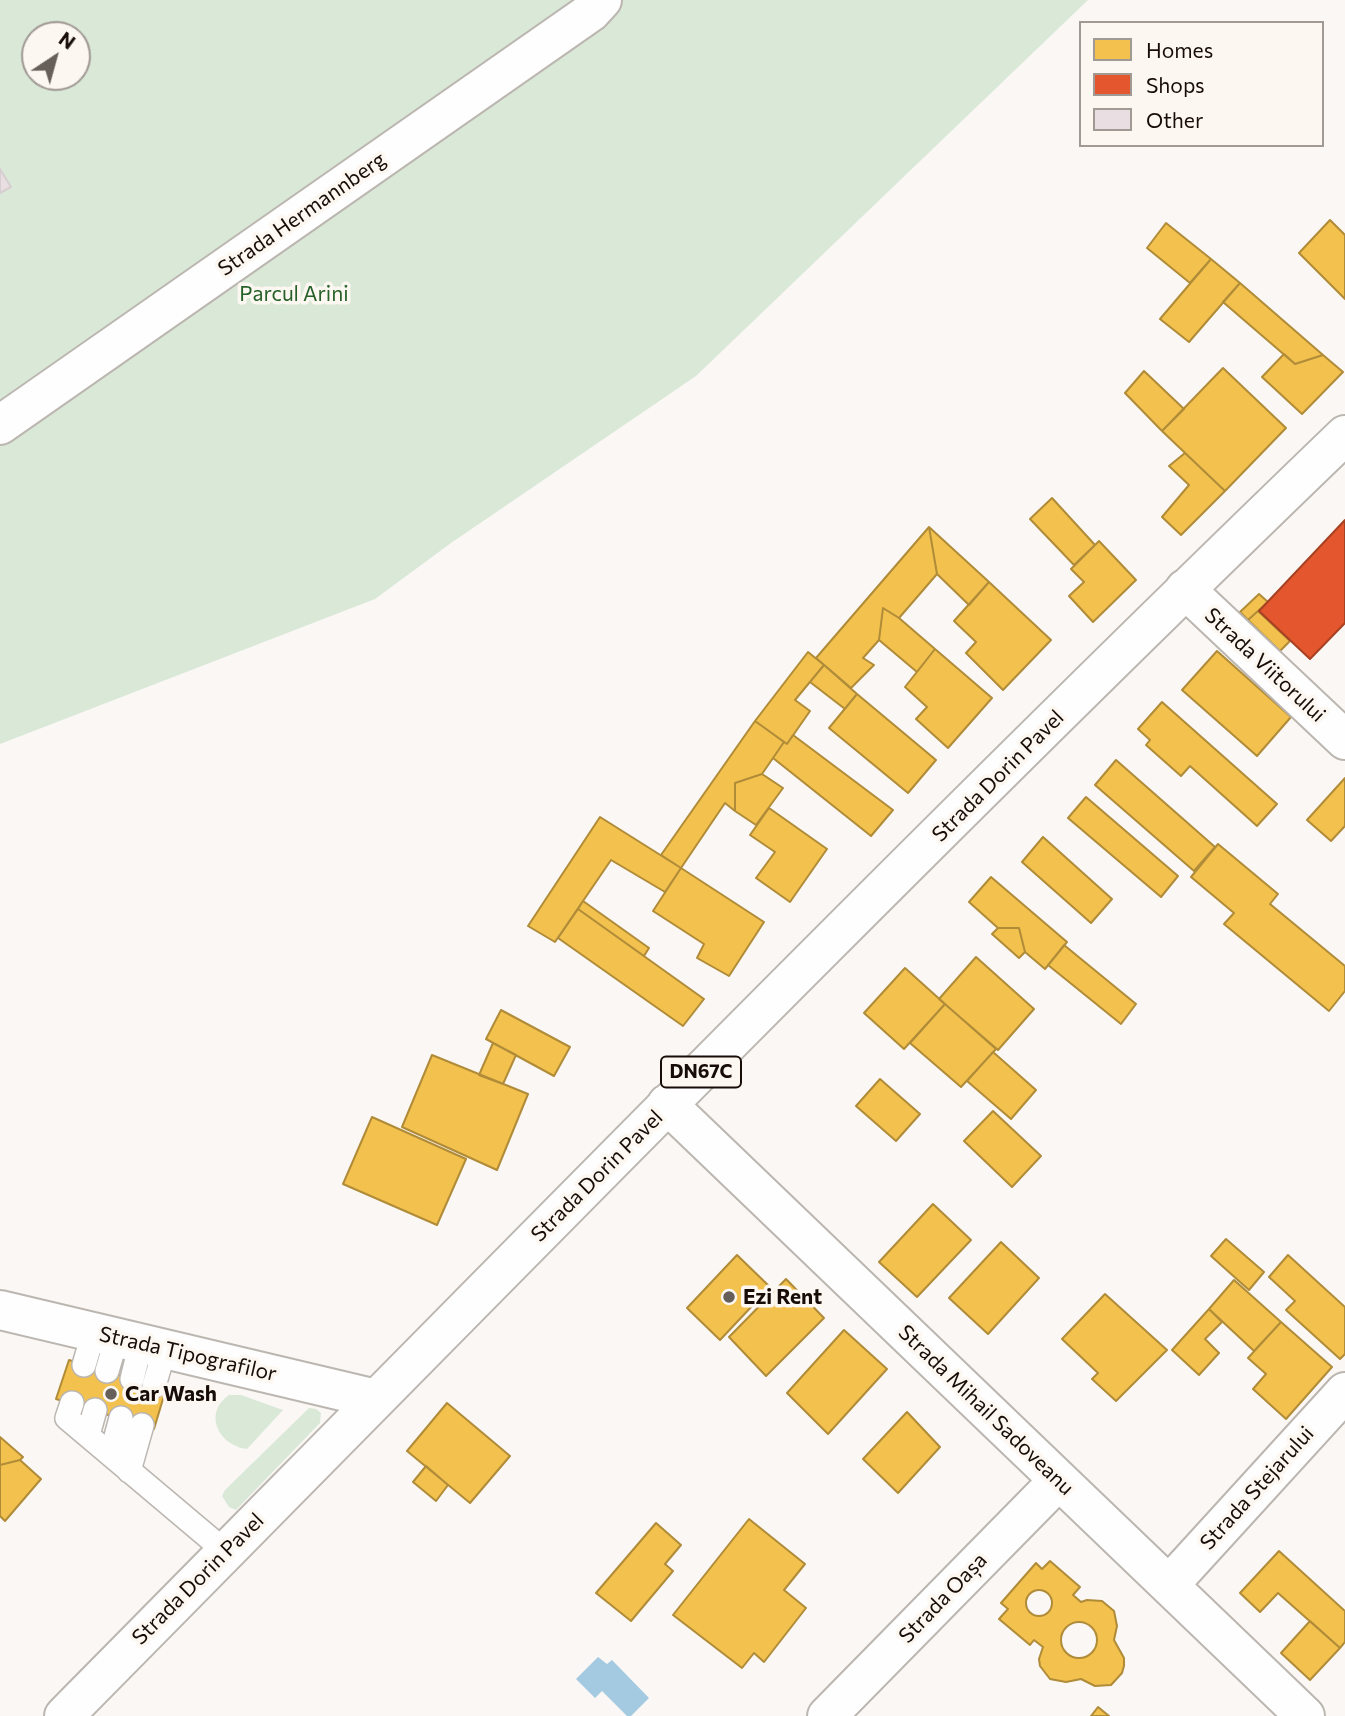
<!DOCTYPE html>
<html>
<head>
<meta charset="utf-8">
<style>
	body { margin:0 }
	#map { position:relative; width:1345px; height:1716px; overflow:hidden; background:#faf7f5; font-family:Commissioner,sans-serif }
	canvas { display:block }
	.legend { position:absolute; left:1079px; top:21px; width:245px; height:126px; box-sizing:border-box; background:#fdf7f2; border:2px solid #a19994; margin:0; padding:9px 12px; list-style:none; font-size:21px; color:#170d06 }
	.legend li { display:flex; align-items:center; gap:14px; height:35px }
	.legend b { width:35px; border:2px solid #a19994 }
	.north { position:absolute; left:21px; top:21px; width:70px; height:70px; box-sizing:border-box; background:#fdf7f2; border:2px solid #a19994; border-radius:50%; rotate:36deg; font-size:19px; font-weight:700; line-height:28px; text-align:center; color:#170d06 }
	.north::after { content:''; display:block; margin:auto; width:24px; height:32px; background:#665f5a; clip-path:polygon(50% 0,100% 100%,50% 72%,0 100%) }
</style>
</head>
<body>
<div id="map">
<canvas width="1345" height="1716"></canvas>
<ul class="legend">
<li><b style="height:19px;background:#f2c14e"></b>Homes</li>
<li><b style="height:19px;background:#e4572e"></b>Shops</li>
<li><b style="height:19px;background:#e9dfe2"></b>Other</li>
</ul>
<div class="north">N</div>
</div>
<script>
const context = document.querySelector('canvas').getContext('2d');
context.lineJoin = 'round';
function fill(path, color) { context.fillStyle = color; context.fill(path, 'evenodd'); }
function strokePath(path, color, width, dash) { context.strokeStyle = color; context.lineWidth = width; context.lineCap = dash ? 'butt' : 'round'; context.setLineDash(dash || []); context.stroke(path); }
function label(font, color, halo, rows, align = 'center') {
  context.font = font + ' Commissioner,sans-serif'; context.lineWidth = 7; context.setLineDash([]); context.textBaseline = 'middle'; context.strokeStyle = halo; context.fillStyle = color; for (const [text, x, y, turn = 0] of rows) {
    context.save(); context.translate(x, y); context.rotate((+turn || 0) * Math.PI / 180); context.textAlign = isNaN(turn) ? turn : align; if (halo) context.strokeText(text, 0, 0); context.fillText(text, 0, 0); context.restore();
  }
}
fill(new Path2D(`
	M 0,0 L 1088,0 L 696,376 L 451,543 L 375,599 L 0,744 ZM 35,35 L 77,35 L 77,77 L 35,77 Z
	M 229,1395 L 241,1395 L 283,1410 L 247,1449 C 218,1445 203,1413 229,1395 Z
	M 309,1408 L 316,1409 L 321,1413 L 320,1423 L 236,1510 L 229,1507 L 222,1496 L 225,1490 Z`), '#dae8d8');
fill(new Path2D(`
	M 598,1657 L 607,1664 L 612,1660 L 649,1698 L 631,1716 L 627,1716 L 602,1691 L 595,1698 L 576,1679 Z`), '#a3cae1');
const homes = new Path2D(`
	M 1330,220 L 1345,235 L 1345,299 L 1299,253 Z
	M 1166,223 L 1211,259 L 1190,283 L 1147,248 Z
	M 1211,259 L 1240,283 L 1189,342 L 1160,319 Z
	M 1240,283 L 1323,355 L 1295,364 L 1223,302 Z
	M 1284,354 L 1295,364 L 1323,355 L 1343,372 L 1302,414 L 1262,377 Z
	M 1223,368 L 1286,428 L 1225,491 L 1162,431 Z
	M 1144,371 L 1184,409 L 1162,431 L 1125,393 Z
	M 1185,453 L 1225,491 L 1181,535 L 1162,517 L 1189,485 L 1169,466 Z
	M 1052,498 L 1095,545 L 1074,565 L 1030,519 Z
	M 929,527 L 937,574 L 899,618 L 883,608 L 879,640 L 863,658 L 874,665 L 851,688 L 816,658 Z
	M 929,527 L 989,582 L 969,605 L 937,574 Z
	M 1099,541 L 1136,580 L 1093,622 L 1069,596 L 1084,582 L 1071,569 Z
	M 989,582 L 1051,640 L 1003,690 L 966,653 L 976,642 L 954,621 Z
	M 1259,594 L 1268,602 L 1248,620 L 1240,612 Z
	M 883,608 L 899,618 L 935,649 L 917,672 L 879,640 Z
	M 1258,611 L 1290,641 L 1280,651 L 1248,620 Z
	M 935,649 L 992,698 L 948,748 L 916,719 L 927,707 L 905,687 Z
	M 1217,651 L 1291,717 L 1257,756 L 1182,690 Z
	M 808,652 L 824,665 L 795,700 L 810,711 L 787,744 L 755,721 Z
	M 824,665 L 857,694 L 845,709 L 810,682 Z
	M 857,694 L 936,760 L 908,793 L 829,728 Z
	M 1162,702 L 1277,804 L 1257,826 L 1190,766 L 1181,776 L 1146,745 L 1150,740 L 1138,729 Z
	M 755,721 L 784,742 L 762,774 L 735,783 L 735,811 L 725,803 L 681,868 L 661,855 Z
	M 793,735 L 893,810 L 871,836 L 773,758 L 784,742 L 787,744 Z
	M 1116,760 L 1215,847 L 1194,871 L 1095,785 Z
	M 762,774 L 783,788 L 756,825 L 735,811 L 735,783 Z
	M 1345,778 L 1345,826 L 1331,841 L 1307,820 Z
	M 1086,797 L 1178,876 L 1161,897 L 1068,818 Z
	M 769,808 L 827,849 L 790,902 L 756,878 L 775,852 L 750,835 Z
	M 600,817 L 681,868 L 665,892 L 611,860 L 555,942 L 528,926 Z
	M 1043,837 L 1112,899 L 1091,923 L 1022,862 Z
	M 1218,844 L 1278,894 L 1270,904 L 1345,966 L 1345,991 L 1329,1011 L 1224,924 L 1234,913 L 1191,877 Z
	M 681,868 L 764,922 L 729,976 L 697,958 L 704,944 L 653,911 Z
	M 991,877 L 1067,942 L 1045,969 L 1025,952 L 1019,928 L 998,928 L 969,902 Z
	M 583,901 L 649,948 L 644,956 L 578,909 Z
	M 578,909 L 704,999 L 683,1026 L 558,938 Z
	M 998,928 L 1019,928 L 1025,952 L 1019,958 L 992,934 Z
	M 1064,945 L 1136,1004 L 1121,1024 L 1048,965 Z
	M 976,957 L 1034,1009 L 998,1050 L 939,999 Z
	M 905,968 L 945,1004 L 904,1049 L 864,1013 Z
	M 945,1004 L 996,1049 L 961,1087 L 910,1043 Z
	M 501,1010 L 570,1047 L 554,1076 L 486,1039 Z
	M 493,1043 L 516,1055 L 503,1084 L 479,1075 Z
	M 993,1052 L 1036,1090 L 1011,1119 L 967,1081 Z
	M 432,1055 L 528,1094 L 497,1170 L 402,1127 Z
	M 880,1079 L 920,1114 L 896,1141 L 856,1106 Z
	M 993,1111 L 1041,1156 L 1012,1187 L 964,1141 Z
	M 372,1117 L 466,1159 L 437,1225 L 343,1184 Z
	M 933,1204 L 971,1240 L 917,1297 L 879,1262 Z
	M 1226,1239 L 1264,1272 L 1249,1290 L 1211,1256 Z
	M 1001,1242 L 1039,1278 L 988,1334 L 949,1298 Z
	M 737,1255 L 770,1287 L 720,1340 L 687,1308 Z
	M 1288,1255 L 1345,1307 L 1345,1354 L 1340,1359 L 1286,1310 L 1295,1301 L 1269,1277 Z
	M 786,1279 L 824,1318 L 766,1376 L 729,1337 Z
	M 1234,1280 L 1281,1322 L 1254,1351 L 1209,1309 Z
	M 1105,1294 L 1167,1350 L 1116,1401 L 1092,1379 L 1098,1373 L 1062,1339 Z
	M 1209,1309 L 1222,1322 L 1205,1339 L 1219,1353 L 1199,1375 L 1172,1350 Z
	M 1281,1322 L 1332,1367 L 1286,1419 L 1253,1389 L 1266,1374 L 1248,1358 Z
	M 844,1330 L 887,1369 L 828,1434 L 787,1393 Z
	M 69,1360 L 166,1389 L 154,1429 L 56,1399 Z
	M 447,1403 L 510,1456 L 470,1503 L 407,1451 Z
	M 907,1412 L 940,1447 L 898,1493 L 863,1459 Z
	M 0,1437 L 23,1457 L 20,1460 L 0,1465 Z
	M 20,1460 L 41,1479 L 5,1521 L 0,1516 L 0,1465 Z
	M 426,1466 L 448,1485 L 436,1501 L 413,1482 Z
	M 749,1519 L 805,1564 L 784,1590 L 806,1608 L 764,1662 L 754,1653 L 742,1668 L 673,1615 Z
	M 656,1523 L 681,1545 L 665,1564 L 673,1571 L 631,1621 L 596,1593 Z
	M 1279,1551 L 1345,1611 L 1345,1642 L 1340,1648 L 1278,1593 L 1260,1612 L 1240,1593 Z
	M 1050,1561 L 1080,1587 L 1073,1595 L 1081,1602 L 1087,1600 L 1102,1601 L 1114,1611 L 1117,1626 L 1114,1640 L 1124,1658 L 1124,1666 L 1122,1673 L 1111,1685 L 1095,1686 L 1081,1679 L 1066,1682 L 1050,1679 L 1040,1666 L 1039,1659 L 1043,1647 L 1034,1640 L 1030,1645 L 999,1619 L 1008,1609 L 1001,1603 L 1036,1563 L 1042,1569 Z
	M1026 1603a13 13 0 1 1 26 0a13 13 0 1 1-26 0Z
	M 1310,1621 L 1340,1648 L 1310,1680 L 1281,1653 Z
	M1061 1640a18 18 0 1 1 36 0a18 18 0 1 1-36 0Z
	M 1098,1707 L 1109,1716 L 1091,1716 Z`);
fill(homes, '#f2c14e');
strokePath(homes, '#b08b38', 2);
const shops = new Path2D(`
	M 1345,520 L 1345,623 L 1310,659 L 1259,611 Z`);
fill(shops, '#e4572e');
strokePath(shops, '#a64122', 2);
const building = new Path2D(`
	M 0,169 L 11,187 L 0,193 Z`);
fill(building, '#e9dfe2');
strokePath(building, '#d6ced0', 2);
const service = new Path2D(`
	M 84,1365 L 94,1331
	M 107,1371 L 117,1337
	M 132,1379 L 141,1343
	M 154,1386 L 165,1348
	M 72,1403 L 67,1418 L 226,1552
	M 88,1435 L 95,1410
	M 111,1455 L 121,1418
	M 129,1471 L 142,1425`);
const minor = new Path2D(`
	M 0,425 L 591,12 L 602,0
	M 1185,589 L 1345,740
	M 667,1104 L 1305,1716
	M 0,1310 L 376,1399
	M 1169,1585 L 1345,1392
	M 827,1716 L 1059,1480`);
const primary = new Path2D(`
	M 64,1716 C 488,1287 910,854 1345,435`);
strokePath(service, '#bcb6b0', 26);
strokePath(minor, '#bcb6b0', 42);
strokePath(primary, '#bcb6b0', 42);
strokePath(service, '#fefefe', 23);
strokePath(minor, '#fefefe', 38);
strokePath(primary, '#fefefe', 38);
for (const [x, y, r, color] of [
	[729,1297,7,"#665f5a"],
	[111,1394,7,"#665f5a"]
]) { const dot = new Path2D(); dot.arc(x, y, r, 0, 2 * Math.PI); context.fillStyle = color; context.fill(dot); strokePath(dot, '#fdf7f2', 2.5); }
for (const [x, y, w] of [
	[701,1072,80]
]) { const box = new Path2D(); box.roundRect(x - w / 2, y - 15.5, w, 31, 5); context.fillStyle = '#fdf7f2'; context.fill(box); strokePath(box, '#170d06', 2); }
label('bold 19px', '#170d06', null, [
	["DN67C",701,1072]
]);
label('21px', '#170d06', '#fdf7f2', [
	["Strada Hermannberg",302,214,-35],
	["Strada Viitorului",1265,665,43],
	["Strada Dorin Pavel",998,776,-45],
	["Strada Dorin Pavel",597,1176,-45],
	["Strada Tipografilor",188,1354,13],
	["Strada Mihail Sadoveanu",986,1410,44],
	["Strada Stejarului",1257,1488,-48],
	["Strada Dorin Pavel",198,1579,-45],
	["Strada Oașa",943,1598,-46]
]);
label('21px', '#246028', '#fdf7f2', [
	["Parcul Arini",294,294]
]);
label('bold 21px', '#170d06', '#fdf7f2', [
	["Ezi Rent",743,1297],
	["Car Wash",125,1394]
], 'left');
</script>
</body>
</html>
